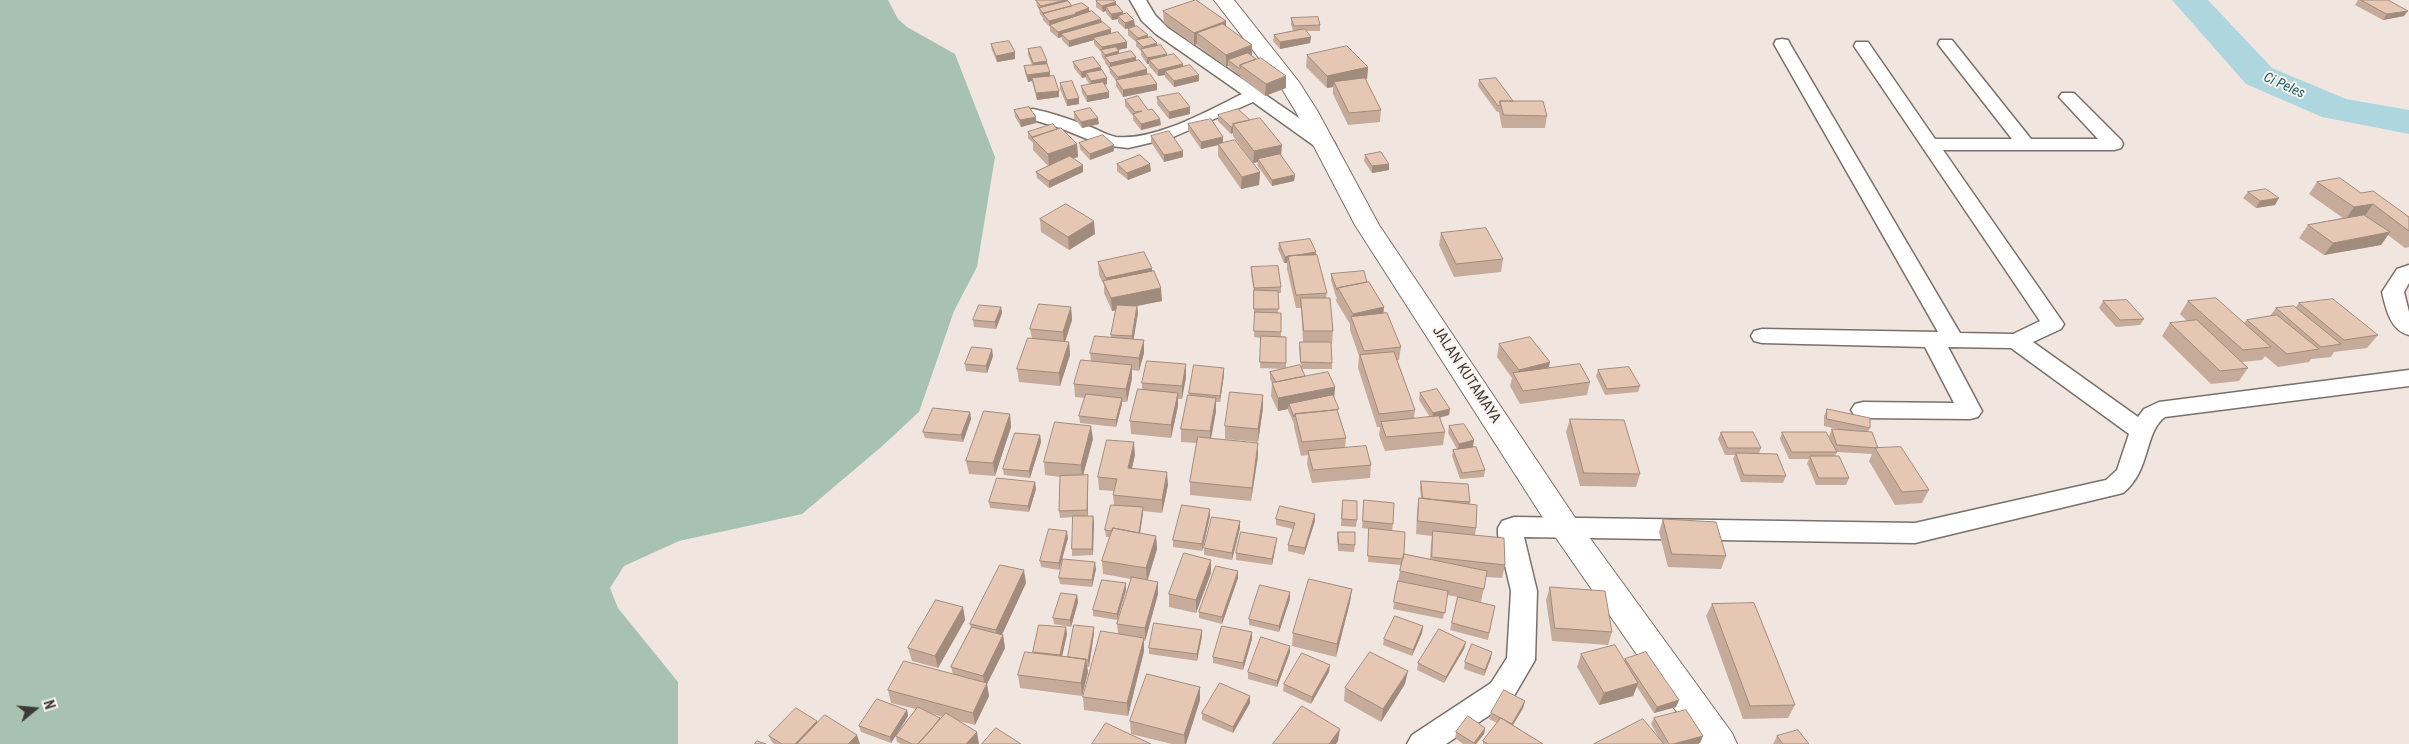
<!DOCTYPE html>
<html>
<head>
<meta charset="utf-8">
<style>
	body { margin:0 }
	#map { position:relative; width:2409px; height:744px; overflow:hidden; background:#f1e6df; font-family:"Roboto Condensed",sans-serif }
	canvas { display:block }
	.north { position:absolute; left:10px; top:684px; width:50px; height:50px; -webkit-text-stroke:4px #fef3ed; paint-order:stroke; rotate:73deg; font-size:14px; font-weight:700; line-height:20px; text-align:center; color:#3d3937 }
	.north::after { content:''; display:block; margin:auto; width:18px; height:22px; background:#3d3937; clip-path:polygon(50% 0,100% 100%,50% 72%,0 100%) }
</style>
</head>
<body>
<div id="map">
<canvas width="2409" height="744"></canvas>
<div class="north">N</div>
</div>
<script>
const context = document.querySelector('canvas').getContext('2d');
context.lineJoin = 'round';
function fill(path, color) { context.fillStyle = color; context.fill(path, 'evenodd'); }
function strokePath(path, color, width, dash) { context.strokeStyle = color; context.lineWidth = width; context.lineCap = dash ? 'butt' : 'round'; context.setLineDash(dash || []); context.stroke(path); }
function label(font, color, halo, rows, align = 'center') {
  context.font = font + ' "Roboto Condensed",sans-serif'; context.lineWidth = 4; context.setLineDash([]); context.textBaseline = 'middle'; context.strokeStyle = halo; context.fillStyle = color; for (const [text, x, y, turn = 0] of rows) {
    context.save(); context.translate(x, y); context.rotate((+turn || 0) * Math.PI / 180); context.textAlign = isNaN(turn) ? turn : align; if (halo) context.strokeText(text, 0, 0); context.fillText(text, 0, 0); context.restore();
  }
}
fill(new Path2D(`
	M 0,0 L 888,0 L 898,19 L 907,27 L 955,54 L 995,157 L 977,267 L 954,311 L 919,412 L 880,448 L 802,514 L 679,541 L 624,566 L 610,588 L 618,608 L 678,682 L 678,744 L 0,744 Z`), '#a8c2b2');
fill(new Path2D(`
	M 2172,0 L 2208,0 L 2272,68 L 2346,99 L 2409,110 L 2409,134 L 2322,117 L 2246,84 Z`), '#aed6df');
const minor = new Path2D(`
	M 1130,0 L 1146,0 L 1155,15 L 1168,28 L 1334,142 L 1336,146 L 1334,150 L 1320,150 L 1253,102 L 1171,138 L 1128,148 L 1102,145 L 1060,128 L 1027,118 L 1024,114 L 1027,110 L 1033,109 C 1052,113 1070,119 1088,126 C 1097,129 1106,135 1116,137 C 1155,141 1207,111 1242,94 L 1156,34 L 1142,21 Z
	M 1782,39 L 1788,40 L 1790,44 L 1960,333 L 2013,334 L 2040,321 L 1854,46 L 1856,42 L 1868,42 L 1935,139 L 2012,139 L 1938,44 L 1940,40 L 1952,40 L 2031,139 L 2098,139 L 2059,97 L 2062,93 L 2074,93 L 2121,140 L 2123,144 L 2121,148 L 2114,150 L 1943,150 L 2064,324 L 2061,329 L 2033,342 L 2138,417 L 2144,409 L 2159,402 L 2409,370 L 2409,386 L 2165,417 C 2144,432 2151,471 2123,493 L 1915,543 L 1524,537 L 1537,591 L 1535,660 L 1511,701 L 1446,744 L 1407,744 L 1412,735 L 1491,683 L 1507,658 L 1511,591 L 1498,535 L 1498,528 L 1502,521 L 1514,517 L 1915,523 L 2106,480 L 2117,470 L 2129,434 L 2011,348 L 1948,347 L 1982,411 L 1978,417 L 1970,419 L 1863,418 L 1855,416 L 1851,410 L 1855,404 L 1863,402 L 1954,403 L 1925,347 L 1762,343 L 1754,341 L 1751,336 L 1754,331 L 1762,329 L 1938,332 L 1774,44 L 1776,40 Z
	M 2409,265 L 2409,283 L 2404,292 L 2409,312 L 2409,335 C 2390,330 2386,309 2382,292 L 2397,269 Z`);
const secondary = new Path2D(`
	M 1214,0 L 1234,0 L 1299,82 L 1318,112 L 1379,225 L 1576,519 L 1732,733 L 1737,744 L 1699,744 L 1554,535 L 1355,225 L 1296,112 L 1279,84 Z`);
strokePath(minor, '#79706a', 3);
strokePath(secondary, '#79706a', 2);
fill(minor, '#fff');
fill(secondary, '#fff');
fill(new Path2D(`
	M 1036,0 L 1068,0 L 1068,2 L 1072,6 L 1089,8 L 1089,12 L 1101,19 L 1102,23 L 1111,29 L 1111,33 L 1127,42 L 1127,48 L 1118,50 L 1119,51 L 1119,54 L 1136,60 L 1157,84 L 1157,90 L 1123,97 L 1116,86 L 1116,81 L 1110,73 L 1109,68 L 1105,63 L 1105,61 L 1102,57 L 1101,52 L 1094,44 L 1094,40 L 1069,47 L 1062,40 L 1062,37 L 1058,38 L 1050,31 L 1050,27 L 1043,20 L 1043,18 L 1040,14 L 1039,9 L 1037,6 Z
	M 2358,0 L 2388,0 L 2404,16 L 2383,20 L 2355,5 Z
	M 1096,1 L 1116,2 L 1116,5 L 1123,12 L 1123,14 L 1135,26 L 1125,29 L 1118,22 L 1118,19 L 1112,20 L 1106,13 L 1106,11 L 1103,12 L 1096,7 Z
	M 1163,11 L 1226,27 L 1252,45 L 1252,56 L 1286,88 L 1265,96 L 1240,77 L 1240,76 L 1228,66 L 1226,67 L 1197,45 L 1197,44 L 1194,45 L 1164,23 Z
	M 1291,18 L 1320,25 L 1320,31 L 1306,31 L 1311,37 L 1310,43 L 1280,49 L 1273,41 L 1274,35 L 1293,31 L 1291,24 Z
	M 1128,29 L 1148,37 L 1157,43 L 1157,46 L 1167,54 L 1167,56 L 1183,64 L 1183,66 L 1199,81 L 1174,87 L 1165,77 L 1165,75 L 1158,76 L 1149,66 L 1149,64 L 1147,64 L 1141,55 L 1141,51 L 1136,46 L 1136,42 L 1128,35 Z
	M 991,44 L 1015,52 L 1015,59 L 997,62 L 992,50 Z
	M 1028,49 L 1047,61 L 1050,76 L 1059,91 L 1059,97 L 1037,100 L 1032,81 L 1028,82 L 1025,73 L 1024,66 L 1032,65 L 1028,55 Z
	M 1307,55 L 1368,67 L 1367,79 L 1365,79 L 1381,110 L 1380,122 L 1348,125 L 1333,94 L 1333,87 L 1327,88 L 1306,67 Z
	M 1073,62 L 1101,70 L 1107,78 L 1107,84 L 1105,85 L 1109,98 L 1087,102 L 1082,93 L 1081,86 L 1090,85 L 1086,79 L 1086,77 L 1082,78 L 1074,68 Z
	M 1479,80 L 1513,101 L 1547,116 L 1545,128 L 1502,128 L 1499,112 L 1497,112 L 1478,86 Z
	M 1060,83 L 1079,98 L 1079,104 L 1067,106 L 1060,89 Z
	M 1157,97 L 1190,107 L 1190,114 L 1169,119 L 1157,104 Z
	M 1125,100 L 1161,125 L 1141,130 L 1133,120 L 1133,116 L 1125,106 Z
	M 1014,110 L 1036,123 L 1021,127 L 1015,117 Z
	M 1074,112 L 1099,124 L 1082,128 L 1074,118 Z
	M 1218,115 L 1281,155 L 1295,175 L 1294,181 L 1272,186 L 1257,165 L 1258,162 L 1253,163 L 1233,136 L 1233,133 L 1231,134 L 1218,121 Z
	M 1188,124 L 1223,137 L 1223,143 L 1260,172 L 1259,185 L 1241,189 L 1218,156 L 1218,145 L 1201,149 L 1188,130 Z
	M 1028,132 L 1077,144 L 1078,157 L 1073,158 L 1083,172 L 1049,188 L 1037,178 L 1036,172 L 1048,166 L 1033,150 L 1033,143 L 1028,138 Z
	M 1151,136 L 1183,151 L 1183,157 L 1164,162 L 1151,142 Z
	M 1079,143 L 1114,151 L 1090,160 L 1080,149 Z
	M 1365,155 L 1389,164 L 1389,170 L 1372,173 L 1364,161 Z
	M 1117,164 L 1151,171 L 1128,180 L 1117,171 Z
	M 2317,182 L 2361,193 L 2409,217 L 2409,247 L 2405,248 L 2388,235 L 2381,245 L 2324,255 L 2299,238 L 2308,225 L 2343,218 L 2309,194 Z
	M 2248,192 L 2275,205 L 2256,208 L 2243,198 Z
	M 1040,219 L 1095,234 L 1069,250 L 1041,232 Z
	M 1441,233 L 1503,259 L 1501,272 L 1454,277 L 1439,245 Z
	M 1279,243 L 1316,255 L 1327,293 L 1326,298 L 1333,331 L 1332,344 L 1331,344 L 1332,363 L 1332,369 L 1302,369 L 1305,376 L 1335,387 L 1334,398 L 1346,438 L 1345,448 L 1371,465 L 1370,478 L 1312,483 L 1307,464 L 1308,455 L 1301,456 L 1294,427 L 1294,424 L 1288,410 L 1288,409 L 1278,411 L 1271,396 L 1272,383 L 1270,379 L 1270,372 L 1283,369 L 1260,368 L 1261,338 L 1254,337 L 1255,316 L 1254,316 L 1254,292 L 1251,274 L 1251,267 L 1281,287 L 1281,293 L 1278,293 L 1278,313 L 1281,313 L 1281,336 L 1286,363 L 1286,368 L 1301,367 L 1299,349 L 1300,342 L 1303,342 L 1301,308 L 1296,308 L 1287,269 L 1287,263 L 1284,263 L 1278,249 Z
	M 1098,262 L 1152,268 L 1152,271 L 1162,301 L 1135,306 L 1137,306 L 1138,313 L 1133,339 L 1144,353 L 1139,371 L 1132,370 L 1132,378 L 1127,402 L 1122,402 L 1122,404 L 1116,427 L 1080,423 L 1079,416 L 1085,398 L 1075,397 L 1074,384 L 1091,361 L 1090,353 L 1111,337 L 1116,310 L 1112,311 L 1104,293 L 1104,285 L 1099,275 Z
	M 1331,274 L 1367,282 L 1401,347 L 1399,360 L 1397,360 L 1415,410 L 1414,419 L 1430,417 L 1419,400 L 1420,393 L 1449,415 L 1440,418 L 1445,432 L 1443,445 L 1385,451 L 1379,435 L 1380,427 L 1377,427 L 1358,368 L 1359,356 L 1350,330 L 1350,324 L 1336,301 L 1337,297 L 1336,297 L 1331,280 Z
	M 2103,301 L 2144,319 L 2140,325 L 2116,327 L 2099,308 Z
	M 2188,301 L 2244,323 L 2247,320 L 2270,316 L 2276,308 L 2296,307 L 2299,303 L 2378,335 L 2367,348 L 2334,352 L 2331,357 L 2311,359 L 2309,362 L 2278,367 L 2265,356 L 2262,360 L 2242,362 L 2248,368 L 2239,381 L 2211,384 L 2162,336 L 2170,323 L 2187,321 L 2180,314 Z
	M 1001,307 L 1002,313 L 996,329 L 974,327 L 973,320 Z
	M 1071,307 L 1072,320 L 1065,342 L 1069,342 L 1070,355 L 1060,386 L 1019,382 L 1017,369 L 1032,339 L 1030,329 Z
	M 1499,344 L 1549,368 L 1590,382 L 1587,395 L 1520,404 L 1510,386 L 1512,378 L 1497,357 Z
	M 993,356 L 987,373 L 966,371 L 965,364 Z
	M 1186,364 L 1186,377 L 1182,399 L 1178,399 L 1178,406 L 1171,438 L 1131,434 L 1130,421 L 1142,389 L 1142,383 Z
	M 1224,368 L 1224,375 L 1220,402 L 1216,402 L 1216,411 L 1211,438 L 1258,456 L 1251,501 L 1190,495 L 1190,482 L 1197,443 L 1181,442 L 1181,429 L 1189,393 Z
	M 1598,370 L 1640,386 L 1638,392 L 1605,395 L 1596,376 Z
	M 1263,408 L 1258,442 L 1225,439 L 1225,426 Z
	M 1827,409 L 1870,428 L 1868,432 L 1878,448 L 1929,490 L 1922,503 L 1895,505 L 1869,461 L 1872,454 L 1837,452 L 1835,456 L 1849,478 L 1846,485 L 1816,485 L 1807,463 L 1809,459 L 1789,459 L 1780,439 L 1782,432 L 1830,439 L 1829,436 L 1832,429 L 1842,430 L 1824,426 L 1824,416 Z
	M 970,412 L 971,419 L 963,442 L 925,438 L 923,432 Z
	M 1010,414 L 1011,427 L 995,476 L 969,474 L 966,461 Z
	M 1570,419 L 1640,474 L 1636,487 L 1580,486 L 1566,432 Z
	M 1449,426 L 1473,447 L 1467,448 L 1485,470 L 1484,477 L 1460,479 L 1452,456 L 1453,450 L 1457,449 L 1448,433 Z
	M 1721,432 L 1761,448 L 1759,453 L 1786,476 L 1783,483 L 1741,482 L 1733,459 L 1735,455 L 1725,455 L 1718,439 Z
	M 1040,435 L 1041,442 L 1030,478 L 1004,475 L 1003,469 Z
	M 1093,439 L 1083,475 L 1088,482 L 1088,516 L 1093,516 L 1094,522 L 1093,555 L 1072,556 L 1072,549 L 1073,517 L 1060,518 L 1059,511 L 1060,477 L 1045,475 L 1044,462 Z
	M 1135,455 L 1132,468 L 1168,485 L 1162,513 L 1143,511 L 1140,533 L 1156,536 L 1157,549 L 1148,580 L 1158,594 L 1145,641 L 1144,641 L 1144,651 L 1128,716 L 1084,710 L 1083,697 L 1118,634 L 1117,624 L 1131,579 L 1103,574 L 1102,561 L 1110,537 L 1106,537 L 1105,530 L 1114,505 L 1113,495 L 1114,491 L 1099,490 L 1098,477 Z
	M 1421,481 L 1470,502 L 1470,504 L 1476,528 L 1475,535 L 1505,565 L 1502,578 L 1486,577 L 1481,602 L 1464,598 L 1495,606 L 1488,640 L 1450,630 L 1458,597 L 1447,595 L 1443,619 L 1393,609 L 1401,565 L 1368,562 L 1369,529 L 1362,528 L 1364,500 L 1393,524 L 1392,531 L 1404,554 L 1430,559 L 1431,544 L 1432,536 L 1416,534 L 1417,511 L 1419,498 L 1421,498 L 1420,488 Z
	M 1036,489 L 1029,512 L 990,508 L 989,502 Z
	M 1342,507 L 1357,520 L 1356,527 L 1341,526 Z
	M 1210,509 L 1210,516 L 1202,551 L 1173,547 L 1173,540 Z
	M 1276,519 L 1315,521 L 1304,555 L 1288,551 L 1288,545 L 1293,529 L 1276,525 Z
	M 1663,519 L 1726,556 L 1721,569 L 1668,567 L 1659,532 Z
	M 1240,521 L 1240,528 L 1232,560 L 1204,555 L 1204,548 Z
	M 1338,532 L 1355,545 L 1354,552 L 1338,551 L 1337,539 Z
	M 1068,538 L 1059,570 L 1041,567 L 1040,561 Z
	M 1276,545 L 1272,565 L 1236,560 L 1236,553 Z
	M 1211,560 L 1211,573 L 1196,613 L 1169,607 L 1169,594 Z
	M 1096,569 L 1092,587 L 1060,584 L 1059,578 Z
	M 1238,578 L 1222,624 L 1199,618 L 1199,612 Z
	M 1026,583 L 1002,635 L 1003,635 L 1005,648 L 987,684 L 989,696 L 975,725 L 959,721 L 979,744 L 901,744 L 897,742 L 896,736 L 891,743 L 861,732 L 859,726 L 907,710 L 908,716 L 898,733 L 916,709 L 891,703 L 888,690 L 953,674 L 951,667 L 971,628 L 970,624 ZM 930,713 L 943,717 L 940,719 L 940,718 Z
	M 1126,583 L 1126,590 L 1117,620 L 1093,616 L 1093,610 Z
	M 1550,587 L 1612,632 L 1608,645 L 1552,641 L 1546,600 Z
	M 1352,589 L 1350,602 L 1336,657 L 1292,646 L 1293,633 Z
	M 1077,595 L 1078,602 L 1071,627 L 1054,624 L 1053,618 Z
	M 1290,599 L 1279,632 L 1249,625 L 1249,619 Z
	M 1712,604 L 1795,705 L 1788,718 L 1743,719 L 1706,616 Z
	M 963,607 L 965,620 L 938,668 L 912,661 L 908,648 Z
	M 1423,626 L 1422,633 L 1412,656 L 1383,645 L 1384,639 Z
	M 1066,627 L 1067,634 L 1062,656 L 1068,657 L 1094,627 L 1094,633 L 1089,667 L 1087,667 L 1088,672 L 1082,696 L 1020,688 L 1018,675 L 1033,653 L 1033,652 Z
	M 1202,630 L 1202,636 L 1197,661 L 1149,654 L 1149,648 Z
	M 1252,632 L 1252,639 L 1243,670 L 1213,663 L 1213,657 Z
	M 1466,642 L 1464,649 L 1444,683 L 1417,670 L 1418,663 Z
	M 1290,652 L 1277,687 L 1248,679 L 1248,672 Z
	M 1581,654 L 1624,660 L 1625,659 L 1679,700 L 1676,707 L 1654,713 L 1637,687 L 1633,696 L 1599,705 L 1577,667 Z
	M 1491,658 L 1484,676 L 1464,669 L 1465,662 Z
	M 1329,672 L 1311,704 L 1283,691 L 1284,684 Z
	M 1405,684 L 1381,722 L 1344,701 L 1345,688 Z
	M 1200,687 L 1200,700 L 1186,744 L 1172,744 L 1131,734 L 1130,721 Z
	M 1525,701 L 1523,708 L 1513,725 L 1543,744 L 1483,744 L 1483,741 L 1497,723 L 1489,719 L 1491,713 Z
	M 1250,703 L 1233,733 L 1202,720 L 1202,713 Z
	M 1654,718 L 1703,736 L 1700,743 L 1695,744 L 1594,744 L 1659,738 L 1651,724 Z
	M 817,723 L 860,744 L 774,744 L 772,742 L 769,736 Z
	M 1485,728 L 1484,734 L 1476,744 L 1463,744 L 1455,738 L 1456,732 Z
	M 1777,736 L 1809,744 L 1773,744 Z`), '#c6ab9a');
fill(new Path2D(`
	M 1066,0 L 1068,0 L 1069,5 L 1041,11 L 1041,6 Z
	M 1116,2 L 1116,8 L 1106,7 L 1106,11 L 1103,12 L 1102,6 Z
	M 1072,6 L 1072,11 L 1043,15 L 1043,13 Z
	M 1089,8 L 1089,14 L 1050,26 L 1049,21 Z
	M 2408,11 L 2404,16 L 2383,20 L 2387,14 Z
	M 1123,12 L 1123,18 L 1118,16 L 1118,19 L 1112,20 L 1111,14 Z
	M 1101,19 L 1102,25 L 1061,34 L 1062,37 L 1058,38 L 1058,32 Z
	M 1134,20 L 1135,26 L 1125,29 L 1125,23 Z
	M 1226,21 L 1226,33 L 1197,33 L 1197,44 L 1194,45 L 1194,33 Z
	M 1111,29 L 1111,35 L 1093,38 L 1094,40 L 1069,47 L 1069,41 Z
	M 1148,35 L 1148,41 L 1138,44 L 1138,38 Z
	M 1311,37 L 1310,43 L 1280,49 L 1280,42 Z
	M 1127,42 L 1127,48 L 1103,53 L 1102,52 L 1102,47 Z
	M 1157,43 L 1158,49 L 1143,53 L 1143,47 Z
	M 1252,45 L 1252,57 L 1228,60 L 1228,66 L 1226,67 L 1226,55 Z
	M 1119,51 L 1119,57 L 1105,57 L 1105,61 L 1105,55 Z
	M 1015,52 L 1015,59 L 997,62 L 996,56 Z
	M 1167,54 L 1167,60 L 1149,60 L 1149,64 L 1147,64 L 1147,58 Z
	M 1136,57 L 1136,63 L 1110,69 L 1110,63 Z
	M 1047,61 L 1047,67 L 1033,69 L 1033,63 Z
	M 1183,64 L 1183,70 L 1165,71 L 1165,75 L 1158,76 L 1158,70 Z
	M 1101,67 L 1102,73 L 1086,73 L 1086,77 L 1082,78 L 1081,72 Z
	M 1368,67 L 1367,79 L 1336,86 L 1334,82 L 1333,87 L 1327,88 L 1327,76 Z
	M 1147,69 L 1147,75 L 1118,83 L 1118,77 Z
	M 1050,72 L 1050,79 L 1032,78 L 1032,81 L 1028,82 L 1027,75 Z
	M 1199,75 L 1199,81 L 1174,87 L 1174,81 Z
	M 1286,76 L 1286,88 L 1265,96 L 1266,84 Z
	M 1107,78 L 1107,84 L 1091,88 L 1091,81 Z
	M 1157,84 L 1157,90 L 1123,97 L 1123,90 Z
	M 1059,91 L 1059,97 L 1037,100 L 1036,93 Z
	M 1109,92 L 1109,98 L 1087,102 L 1087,96 Z
	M 1079,98 L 1079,104 L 1067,106 L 1067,100 Z
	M 1190,107 L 1190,114 L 1169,119 L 1169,112 Z
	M 1036,117 L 1036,123 L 1021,127 L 1020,120 Z
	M 1098,118 L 1099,124 L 1082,128 L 1081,122 Z
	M 1160,119 L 1161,125 L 1141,130 L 1141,124 Z
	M 1231,127 L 1233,127 L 1233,133 L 1231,134 Z
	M 1223,137 L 1223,144 L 1201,149 L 1201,142 Z
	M 1077,144 L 1078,157 L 1049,166 L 1048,154 Z
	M 1114,145 L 1114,151 L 1090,160 L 1090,154 Z
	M 1282,145 L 1281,157 L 1258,159 L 1258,162 L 1253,163 L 1254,151 Z
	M 1183,151 L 1183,157 L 1164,162 L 1164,155 Z
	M 1150,164 L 1151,171 L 1128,180 L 1127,173 Z
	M 1389,164 L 1389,170 L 1372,173 L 1372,166 Z
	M 1083,165 L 1083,172 L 1049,188 L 1049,181 Z
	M 1260,172 L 1259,185 L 1241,189 L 1242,177 Z
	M 1295,175 L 1294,181 L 1272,186 L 1272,180 Z
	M 2279,198 L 2275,205 L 2256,208 L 2260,201 Z
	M 2373,204 L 2364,217 L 2345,220 L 2354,207 Z
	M 1094,221 L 1095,234 L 1069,250 L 1068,237 Z
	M 2390,232 L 2381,245 L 2324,255 L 2333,243 Z
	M 1316,252 L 1316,259 L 1288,256 L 1287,263 L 1284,263 L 1285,257 Z
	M 1152,268 L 1152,280 L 1106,287 L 1106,278 Z
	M 1161,288 L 1162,301 L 1112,311 L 1111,298 Z
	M 1137,306 L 1138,313 L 1133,343 L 1132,336 Z
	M 1001,307 L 1002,313 L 996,329 L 995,322 Z
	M 1071,307 L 1072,320 L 1064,345 L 1063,332 Z
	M 1384,307 L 1383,320 L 1352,321 L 1353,314 Z
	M 1144,340 L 1144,353 L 1139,371 L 1139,358 Z
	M 1069,342 L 1070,355 L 1060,386 L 1059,373 Z
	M 992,349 L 993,356 L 987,373 L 986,366 Z
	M 1550,362 L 1547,375 L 1517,379 L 1519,370 Z
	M 1186,364 L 1186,377 L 1182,399 L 1182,386 Z
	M 1132,365 L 1132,378 L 1127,402 L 1126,389 Z
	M 1224,368 L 1224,375 L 1220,402 L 1220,396 Z
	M 1335,387 L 1334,400 L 1289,404 L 1288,409 L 1278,411 L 1278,398 Z
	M 1178,393 L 1178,406 L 1171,438 L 1171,425 Z
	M 1263,395 L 1263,408 L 1258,442 L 1258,429 Z
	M 1122,398 L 1122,404 L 1116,427 L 1116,420 Z
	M 1216,398 L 1216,411 L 1210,444 L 1210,431 Z
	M 1450,409 L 1449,415 L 1432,419 L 1433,413 Z
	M 970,412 L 971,419 L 963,442 L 961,435 Z
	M 1010,414 L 1011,427 L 995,476 L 993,463 Z
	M 1091,426 L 1093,439 L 1082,479 L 1081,465 Z
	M 1040,435 L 1041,442 L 1030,478 L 1029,471 Z
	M 1474,440 L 1473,447 L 1458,450 L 1459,444 Z
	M 1134,442 L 1135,455 L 1129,481 L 1128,468 Z
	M 1258,443 L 1258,456 L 1251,501 L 1252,488 Z
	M 1167,472 L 1168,485 L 1162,513 L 1162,500 Z
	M 1088,475 L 1088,516 L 1087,510 Z
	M 1035,482 L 1036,489 L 1029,512 L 1028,506 Z
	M 1143,507 L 1143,514 L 1139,540 L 1139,533 Z
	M 1210,509 L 1210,516 L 1202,551 L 1202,544 Z
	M 1315,514 L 1315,521 L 1304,555 L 1305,548 Z
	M 1093,516 L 1094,522 L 1093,555 L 1092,549 Z
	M 1240,521 L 1240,528 L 1232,560 L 1232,553 Z
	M 1067,531 L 1068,538 L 1059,570 L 1059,563 Z
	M 1156,536 L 1157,549 L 1147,581 L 1146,568 Z
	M 1277,538 L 1276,545 L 1272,565 L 1272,559 Z
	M 1211,560 L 1211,573 L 1196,613 L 1196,600 Z
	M 1095,562 L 1096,569 L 1092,587 L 1092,580 Z
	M 1024,570 L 1026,583 L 998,643 L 996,630 Z
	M 1238,571 L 1238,578 L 1222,624 L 1222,617 Z
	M 1158,582 L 1158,594 L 1145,641 L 1145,628 Z
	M 1126,583 L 1126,590 L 1117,620 L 1117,614 Z
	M 1352,589 L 1350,602 L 1336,657 L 1337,644 Z
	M 1290,592 L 1290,599 L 1279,632 L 1279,626 Z
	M 1077,595 L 1078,602 L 1071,627 L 1070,620 Z
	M 963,607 L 965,620 L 938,668 L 935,656 Z
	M 1423,626 L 1422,633 L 1412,656 L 1413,650 Z
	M 1066,627 L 1067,634 L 1061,661 L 1060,655 Z
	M 1094,627 L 1094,633 L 1089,667 L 1088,660 Z
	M 1202,630 L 1202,636 L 1197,661 L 1197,654 Z
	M 1252,632 L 1252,639 L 1243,670 L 1243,663 Z
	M 1003,635 L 1005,648 L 987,684 L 989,696 L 975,725 L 973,713 L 985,687 L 983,676 Z
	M 1144,638 L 1144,651 L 1128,716 L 1127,703 Z
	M 1466,642 L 1464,649 L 1444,683 L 1446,677 Z
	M 1290,646 L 1290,652 L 1277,687 L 1277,681 Z
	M 1492,652 L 1491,658 L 1484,676 L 1485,670 Z
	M 1086,659 L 1088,672 L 1082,696 L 1081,683 Z
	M 1330,665 L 1329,672 L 1311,704 L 1312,697 Z
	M 1408,671 L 1405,684 L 1381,722 L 1383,709 Z
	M 1638,683 L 1633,696 L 1599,705 L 1604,693 Z
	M 1200,687 L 1200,700 L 1186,744 L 1185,744 L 1184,735 Z
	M 1250,696 L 1250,703 L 1233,733 L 1233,727 Z
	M 1679,700 L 1676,707 L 1654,713 L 1657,707 Z
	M 1525,701 L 1523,708 L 1510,730 L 1512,724 Z
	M 907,710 L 908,716 L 891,743 L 890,737 Z
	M 817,721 L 819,728 L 803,744 L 795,744 Z
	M 1485,728 L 1484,734 L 1476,744 L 1474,744 Z
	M 1340,729 L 1338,741 L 1336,744 L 1329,744 Z
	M 977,732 L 979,744 L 966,744 Z
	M 857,735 L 860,744 L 848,744 Z
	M 1703,736 L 1700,743 L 1696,744 L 1673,744 Z`), '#a18b7d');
const building = new Path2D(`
	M 1036,0 L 1066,0 L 1041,6 Z
	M 1099,0 L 1113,0 L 1116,2 L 1102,6 L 1096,1 Z
	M 1196,0 L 1226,21 L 1194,33 L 1163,11 Z
	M 2361,0 L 2388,0 L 2408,11 L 2387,14 Z
	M 1068,1 L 1072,6 L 1043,13 L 1039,8 Z
	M 1082,3 L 1089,8 L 1075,13 L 1076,14 L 1049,21 L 1043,14 Z
	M 1117,5 L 1123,12 L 1111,14 L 1106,7 Z
	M 1092,11 L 1101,19 L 1058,32 L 1050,25 Z
	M 1127,13 L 1134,20 L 1125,23 L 1118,16 Z
	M 1318,17 L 1320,25 L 1294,26 L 1291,18 Z
	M 1103,22 L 1111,29 L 1069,41 L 1061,34 Z
	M 1223,24 L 1252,45 L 1226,55 L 1197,33 Z
	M 1137,26 L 1148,35 L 1138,38 L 1128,29 Z
	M 1305,29 L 1311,37 L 1280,42 L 1274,35 Z
	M 1118,32 L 1127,42 L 1102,47 L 1093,38 Z
	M 1151,37 L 1157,43 L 1143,47 L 1136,40 Z
	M 1009,41 L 1015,52 L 996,56 L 991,44 Z
	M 1161,45 L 1167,54 L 1147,58 L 1141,49 Z
	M 1347,46 L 1368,67 L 1327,76 L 1307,55 Z
	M 1041,47 L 1047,61 L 1033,63 L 1028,49 Z
	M 1116,47 L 1119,51 L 1105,55 L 1101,50 Z
	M 1131,51 L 1136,57 L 1110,63 L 1105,57 Z
	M 1248,53 L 1256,59 L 1240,65 L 1240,69 L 1228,60 Z
	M 1174,54 L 1183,64 L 1158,70 L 1149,60 Z
	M 1093,57 L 1101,67 L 1081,72 L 1073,62 Z
	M 1261,58 L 1286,76 L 1266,84 L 1240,65 Z
	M 1139,60 L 1147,69 L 1118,77 L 1109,67 Z
	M 1047,64 L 1050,72 L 1027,75 L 1024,66 Z
	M 1190,65 L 1199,75 L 1174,81 L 1165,71 Z
	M 1102,70 L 1107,78 L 1091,81 L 1086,73 Z
	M 1150,74 L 1157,84 L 1123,90 L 1116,80 Z
	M 1054,76 L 1059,91 L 1036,93 L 1032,78 Z
	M 1365,78 L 1381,110 L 1349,113 L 1334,82 Z
	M 1496,78 L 1513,101 L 1500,101 L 1500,105 L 1498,106 L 1479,80 Z
	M 1072,81 L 1079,98 L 1067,100 L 1060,83 Z
	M 1103,82 L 1109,92 L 1087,96 L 1081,86 Z
	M 1179,93 L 1190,107 L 1169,112 L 1157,97 Z
	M 1138,96 L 1148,110 L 1152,109 L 1160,119 L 1141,124 L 1133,114 L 1142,111 L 1135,112 L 1125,100 Z
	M 1500,101 L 1543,101 L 1547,116 L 1504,115 Z
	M 1029,107 L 1036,117 L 1020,120 L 1014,110 Z
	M 1090,108 L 1098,118 L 1081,122 L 1074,112 Z
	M 1238,109 L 1250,120 L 1233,124 L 1233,127 L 1231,127 L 1218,115 Z
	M 1260,118 L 1282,145 L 1254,151 L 1233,124 Z
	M 1211,119 L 1223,137 L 1201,142 L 1188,124 Z
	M 1053,124 L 1057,129 L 1032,137 L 1028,132 Z
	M 1061,128 L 1077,144 L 1048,154 L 1032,138 Z
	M 1169,131 L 1183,151 L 1164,155 L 1151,136 Z
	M 1103,135 L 1114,145 L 1090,154 L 1079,143 Z
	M 1235,140 L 1260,172 L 1242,177 L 1218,144 Z
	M 1381,152 L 1389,164 L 1372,166 L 1365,155 Z
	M 1280,154 L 1295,175 L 1272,180 L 1258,159 Z
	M 1140,155 L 1150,164 L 1127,173 L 1117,164 Z
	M 1070,156 L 1083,165 L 1049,181 L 1036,172 Z
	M 2340,178 L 2361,193 L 2373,191 L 2409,217 L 2409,231 L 2373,204 L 2354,207 L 2317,182 Z
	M 2266,189 L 2279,198 L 2260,201 L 2248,192 Z
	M 1066,204 L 1094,221 L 1068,237 L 1040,219 Z
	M 2364,215 L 2390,232 L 2333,243 L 2308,225 Z
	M 1486,228 L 1503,259 L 1456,264 L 1441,233 Z
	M 1310,239 L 1316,252 L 1285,257 L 1279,243 Z
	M 1144,252 L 1152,268 L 1106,278 L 1098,262 Z
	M 1317,255 L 1327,293 L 1296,295 L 1288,256 Z
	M 1278,266 L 1281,287 L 1254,288 L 1251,267 Z
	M 1154,271 L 1161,288 L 1111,298 L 1103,281 Z
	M 1364,271 L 1367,282 L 1338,288 L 1337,290 L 1331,274 Z
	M 1369,282 L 1384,307 L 1353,314 L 1338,288 Z
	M 1254,290 L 1278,291 L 1279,309 L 1254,309 Z
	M 1301,298 L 1330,298 L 1333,331 L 1304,331 Z
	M 2216,298 L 2271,347 L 2243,350 L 2188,301 Z
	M 2333,299 L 2378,335 L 2344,340 L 2299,303 Z
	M 2127,300 L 2144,319 L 2120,320 L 2103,301 Z
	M 1039,304 L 1071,307 L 1063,332 L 1030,329 Z
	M 979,305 L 1001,307 L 995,322 L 973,320 Z
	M 1117,305 L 1137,306 L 1132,336 L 1111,335 Z
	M 2294,306 L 2341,344 L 2321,347 L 2276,308 Z
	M 1255,312 L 1281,313 L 1281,332 L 1254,331 Z
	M 1387,313 L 1401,347 L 1364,351 L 1351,317 Z
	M 2277,315 L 2319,349 L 2287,354 L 2247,320 Z
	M 2197,320 L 2248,368 L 2220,371 L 2170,323 Z
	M 1095,336 L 1144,340 L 1139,358 L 1090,353 Z
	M 1261,336 L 1286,337 L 1286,363 L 1260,362 Z
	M 1530,337 L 1550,362 L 1519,370 L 1499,344 Z
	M 1028,338 L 1069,342 L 1059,373 L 1017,369 Z
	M 1300,342 L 1331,342 L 1332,363 L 1301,362 Z
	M 972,347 L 992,349 L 986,366 L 965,364 Z
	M 1394,352 L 1415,410 L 1379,414 L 1360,355 Z
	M 1081,360 L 1132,365 L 1126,389 L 1074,384 Z
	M 1147,361 L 1186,364 L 1182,386 L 1142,383 Z
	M 1580,364 L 1590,382 L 1523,391 L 1513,373 Z
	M 1194,365 L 1224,368 L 1220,396 L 1189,393 Z
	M 1300,365 L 1305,376 L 1276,382 L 1270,372 Z
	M 1629,367 L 1640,386 L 1607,389 L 1598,370 Z
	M 1328,372 L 1335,387 L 1278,398 L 1272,383 Z
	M 1138,389 L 1178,393 L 1171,425 L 1130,421 Z
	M 1437,389 L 1450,409 L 1433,413 L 1420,393 Z
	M 1230,392 L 1263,395 L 1258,429 L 1225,426 Z
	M 1086,394 L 1122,398 L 1116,420 L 1079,416 Z
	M 1188,395 L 1216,398 L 1210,431 L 1181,429 Z
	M 1333,395 L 1339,409 L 1326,411 L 1295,414 L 1294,417 L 1289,404 Z
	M 933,408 L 970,412 L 961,435 L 923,432 Z
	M 1827,409 L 1870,418 L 1870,428 L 1827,419 Z
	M 1337,410 L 1346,438 L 1302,442 L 1295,414 Z
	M 984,411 L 1010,414 L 993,463 L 966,461 Z
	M 1439,416 L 1445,432 L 1386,437 L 1381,422 Z
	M 1570,419 L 1624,420 L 1640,474 L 1584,473 Z
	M 1055,422 L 1091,426 L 1081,465 L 1044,462 Z
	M 1464,424 L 1474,440 L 1459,444 L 1449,426 Z
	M 1832,429 L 1872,432 L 1878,448 L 1837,445 Z
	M 1721,432 L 1753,432 L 1761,448 L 1728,448 Z
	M 1782,432 L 1826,432 L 1837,452 L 1792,452 Z
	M 1015,433 L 1040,435 L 1029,471 L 1003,469 Z
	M 1198,437 L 1258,443 L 1252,488 L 1190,482 Z
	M 1107,440 L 1134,442 L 1128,468 L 1167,472 L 1162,500 L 1113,495 L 1117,479 L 1098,477 Z
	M 1366,446 L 1371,465 L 1313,470 L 1308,451 Z
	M 1476,447 L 1485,470 L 1462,473 L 1453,450 Z
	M 1901,447 L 1929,490 L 1902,492 L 1875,448 Z
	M 1736,453 L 1777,454 L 1786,476 L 1744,475 Z
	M 1810,456 L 1839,456 L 1849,478 L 1819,478 Z
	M 1088,475 L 1087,510 L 1059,511 L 1060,476 Z
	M 997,478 L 1035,482 L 1028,506 L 989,502 Z
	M 1421,481 L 1468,484 L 1470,502 L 1437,500 L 1423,498 Z
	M 1419,498 L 1477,505 L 1476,528 L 1418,521 Z
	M 1343,500 L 1357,501 L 1357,520 L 1342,519 Z
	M 1364,500 L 1394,503 L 1393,524 L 1363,521 Z
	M 1111,505 L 1143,507 L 1139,533 L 1113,528 L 1112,531 L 1105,530 Z
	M 1182,505 L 1210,509 L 1202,544 L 1173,540 Z
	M 1280,506 L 1315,514 L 1305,548 L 1288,545 L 1295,523 L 1276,519 Z
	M 1073,516 L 1093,516 L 1092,549 L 1072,549 Z
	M 1212,517 L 1240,521 L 1232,553 L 1204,548 Z
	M 1663,519 L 1716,522 L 1726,556 L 1672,554 Z
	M 1113,528 L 1156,536 L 1146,568 L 1102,561 Z
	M 1369,528 L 1405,532 L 1404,554 L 1403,559 L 1368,556 Z
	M 1049,529 L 1067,531 L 1059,563 L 1040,561 Z
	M 1433,531 L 1504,538 L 1505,565 L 1432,557 Z
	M 1241,532 L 1277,538 L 1272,559 L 1236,553 Z
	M 1338,532 L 1355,532 L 1355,545 L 1339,544 Z
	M 1184,553 L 1211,560 L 1196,600 L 1169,594 Z
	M 1404,554 L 1487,571 L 1484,589 L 1400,571 Z
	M 1063,559 L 1095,562 L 1092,580 L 1059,578 Z
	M 1000,565 L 1024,570 L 996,630 L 970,624 Z
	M 1216,566 L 1238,571 L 1222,617 L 1199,612 Z
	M 1132,577 L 1158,582 L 1145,628 L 1117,624 Z
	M 1309,579 L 1352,589 L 1337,644 L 1293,633 Z
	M 1102,580 L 1126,583 L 1117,614 L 1093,610 Z
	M 1398,581 L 1448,591 L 1445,613 L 1394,602 Z
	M 1260,585 L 1290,592 L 1279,626 L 1249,619 Z
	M 1550,587 L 1605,591 L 1612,632 L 1555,628 Z
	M 1061,593 L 1077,595 L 1070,620 L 1053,618 Z
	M 1458,597 L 1495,606 L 1489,633 L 1452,623 Z
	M 936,600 L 963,607 L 935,656 L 908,648 Z
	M 1754,603 L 1795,705 L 1750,706 L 1712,604 Z
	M 1395,616 L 1423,626 L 1413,650 L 1384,639 Z
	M 1154,623 L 1202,630 L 1197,654 L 1149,648 Z
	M 1039,625 L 1066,627 L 1060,655 L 1033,652 Z
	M 1074,625 L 1094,627 L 1088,660 L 1068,657 Z
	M 1222,626 L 1252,632 L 1243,663 L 1213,657 Z
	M 972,627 L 1003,635 L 983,676 L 951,667 Z
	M 1439,629 L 1466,642 L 1446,677 L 1418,663 Z
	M 1101,631 L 1144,638 L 1127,703 L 1083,697 Z
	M 1261,637 L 1290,646 L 1277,681 L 1248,672 Z
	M 1472,644 L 1492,652 L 1485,670 L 1465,662 Z
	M 1615,645 L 1638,683 L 1604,693 L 1581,654 Z
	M 1025,652 L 1086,659 L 1081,683 L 1018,675 Z
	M 1370,652 L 1408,671 L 1383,709 L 1345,688 Z
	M 1646,652 L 1679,700 L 1657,707 L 1625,659 Z
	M 1302,653 L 1330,665 L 1312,697 L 1284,684 Z
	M 904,661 L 987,683 L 973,713 L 888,690 Z
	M 1147,674 L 1200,687 L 1184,735 L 1130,721 Z
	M 1220,683 L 1250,696 L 1233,727 L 1202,713 Z
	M 1504,690 L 1525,701 L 1512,724 L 1491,713 Z
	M 877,699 L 907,710 L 890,737 L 859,726 Z
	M 1302,706 L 1340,729 L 1329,744 L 1273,744 Z
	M 918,707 L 940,718 L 931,730 L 918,744 L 912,744 L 896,736 Z
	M 796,708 L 817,721 L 795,744 L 782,744 L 769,736 Z
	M 1686,710 L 1703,736 L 1673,744 L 1669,744 L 1654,718 Z
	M 946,713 L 977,732 L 966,744 L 918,744 Z
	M 825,715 L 857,735 L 848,744 L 797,744 Z
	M 1468,716 L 1485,728 L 1474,743 L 1456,732 Z
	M 1501,718 L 1543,744 L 1488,744 L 1483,741 Z
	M 1643,719 L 1664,744 L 1594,744 Z
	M 1106,723 L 1151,744 L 1092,744 Z
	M 996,728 L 1021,744 L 982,744 Z
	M 1798,730 L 1809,744 L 1783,744 L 1777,736 Z
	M 757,741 L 766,744 L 755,744 Z`);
fill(building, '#e6c7b3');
strokePath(building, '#a18b7d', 1);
label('italic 14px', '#136270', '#fef3ed', [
	["Ci Peles",2284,86,24]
]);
label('15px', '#3d3937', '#fef3ed', [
	["JALAN KUTAMAYA",1466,375,57]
]);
</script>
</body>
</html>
